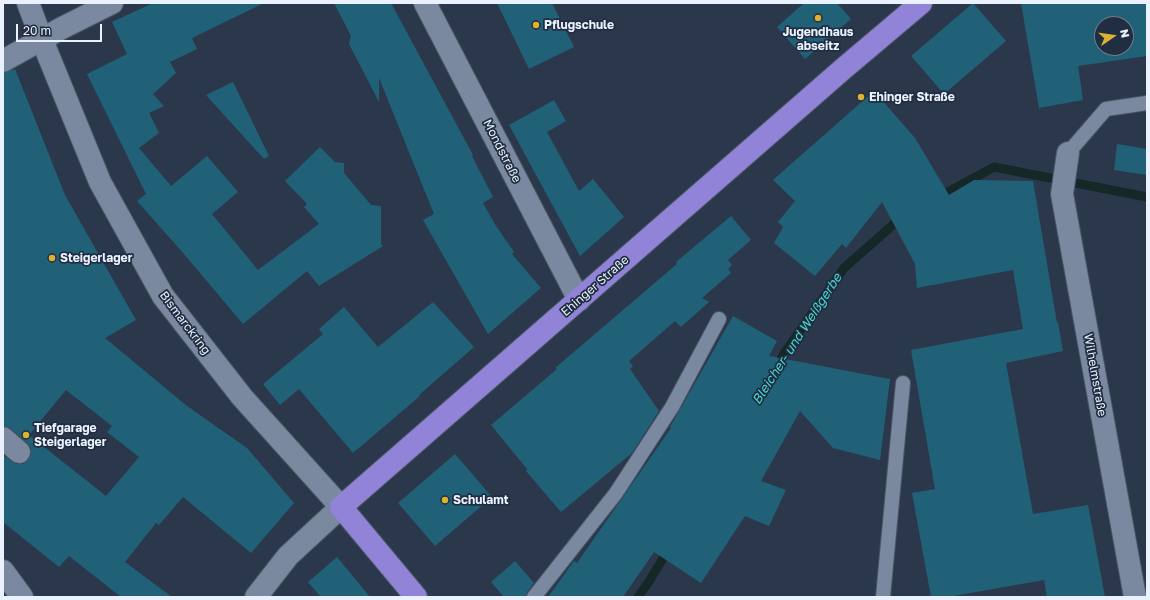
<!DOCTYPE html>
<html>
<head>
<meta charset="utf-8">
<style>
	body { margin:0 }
	#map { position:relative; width:1150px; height:600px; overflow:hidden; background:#2b384b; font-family:"Golos Text",sans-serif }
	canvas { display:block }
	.frame { position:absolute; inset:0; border:4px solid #eaf2ff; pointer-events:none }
	.north { position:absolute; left:1094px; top:16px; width:40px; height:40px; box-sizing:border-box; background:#212d40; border:1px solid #717c8c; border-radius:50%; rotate:77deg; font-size:11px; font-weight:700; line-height:16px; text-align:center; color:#eaf2ff }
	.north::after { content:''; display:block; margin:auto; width:14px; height:18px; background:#ddb133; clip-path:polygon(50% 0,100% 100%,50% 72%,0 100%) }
	.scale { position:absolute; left:16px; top:24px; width:86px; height:18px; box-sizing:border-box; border:2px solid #eaf2ff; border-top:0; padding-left:5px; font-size:12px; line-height:14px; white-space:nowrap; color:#eaf2ff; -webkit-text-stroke:3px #212d40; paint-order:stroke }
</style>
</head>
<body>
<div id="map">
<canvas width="1150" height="600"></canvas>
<div class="frame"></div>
<div class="north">N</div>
<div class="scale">20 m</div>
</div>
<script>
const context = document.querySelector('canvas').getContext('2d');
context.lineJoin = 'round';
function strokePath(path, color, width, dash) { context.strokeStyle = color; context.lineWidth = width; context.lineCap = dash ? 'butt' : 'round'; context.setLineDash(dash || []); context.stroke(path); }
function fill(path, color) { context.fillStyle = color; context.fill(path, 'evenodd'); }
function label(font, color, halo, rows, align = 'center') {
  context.font = font + ' "Golos Text",sans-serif'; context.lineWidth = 3.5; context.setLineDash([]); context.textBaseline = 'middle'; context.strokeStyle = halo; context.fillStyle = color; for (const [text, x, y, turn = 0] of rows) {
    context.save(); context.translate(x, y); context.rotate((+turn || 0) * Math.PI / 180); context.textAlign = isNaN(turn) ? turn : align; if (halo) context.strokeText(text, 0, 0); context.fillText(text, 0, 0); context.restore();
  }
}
strokePath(new Path2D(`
	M 937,198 L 994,167 L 1147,197
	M 776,368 L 785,352 L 844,268 L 903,216
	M 638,597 L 650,580 L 669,548`), '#152726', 9);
fill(new Path2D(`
	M 153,3 L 264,3 L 192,38 L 197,49 L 170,62 L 176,73 L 153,94 L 164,106 L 149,113 L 159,133 L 139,148 L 171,186 L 207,156 L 238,192 L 212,214 L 258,270 L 319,224 L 304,207 L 307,204 L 285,181 L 320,147 L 335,162 L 344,163 L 344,173 L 371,205 L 381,206 L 381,244 L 383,246 L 319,286 L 307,271 L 243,324 L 184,254 L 137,201 L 146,194 L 87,74 L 127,54 L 112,22 Z
	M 334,3 L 391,3 L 473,155 L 472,156 L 493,197 L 483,203 L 496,226 L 514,252 L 512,254 L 541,288 L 488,334 L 423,220 L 434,214 L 379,78 L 379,102 L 349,44 L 351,36 Z
	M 497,3 L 552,3 L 574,47 L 529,69 Z
	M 804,3 L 837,3 L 851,19 L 805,59 L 777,27 Z
	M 973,3 L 1006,41 L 944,94 L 911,56 Z
	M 1021,3 L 1147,3 L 1147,56 L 1078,66 L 1083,100 L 1039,108 ZM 1102,24 L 1126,24 L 1126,48 L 1102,48 Z
	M 15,69 L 65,195 L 136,320 L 105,338 L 187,406 L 247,448 L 294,503 L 251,553 L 183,497 L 159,525 L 156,523 L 125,562 L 172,597 L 121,597 L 69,556 L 59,567 L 3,522 L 3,455 L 11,461 L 17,464 L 23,464 L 28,460 L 31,454 L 31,448 L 27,443 L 11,429 L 3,426 L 3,73 ZM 66,390 L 112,426 L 107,432 L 139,457 L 106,496 L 29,435 Z
	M 233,82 L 269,156 L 264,159 L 206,95 Z
	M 874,91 L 915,138 L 949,195 L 974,180 L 1033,181 L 1057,323 L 1058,322 L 1063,351 L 1006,363 L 1033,514 L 1088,505 L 1105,597 L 1047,597 L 1044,580 L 948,597 L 931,597 L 912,493 L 935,489 L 911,350 L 1023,329 L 1013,270 L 917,288 L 915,264 L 882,202 L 846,248 L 842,244 L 815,276 L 774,243 L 783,227 L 778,222 L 795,201 L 773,180 Z
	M 554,100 L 566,121 L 547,132 L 579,191 L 593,179 L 624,217 L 580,256 L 509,125 Z
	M 1117,144 L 1147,149 L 1147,175 L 1114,170 Z
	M 731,216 L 751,240 L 728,260 L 732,265 L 728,269 L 731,273 L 702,298 L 709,302 L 681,327 L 675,321 L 629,361 L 633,366 L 630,369 L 659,411 L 632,453 L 561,512 L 526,471 L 527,469 L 491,425 L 557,369 L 555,368 L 677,264 L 676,262 Z
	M 433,302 L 474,347 L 419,395 L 420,396 L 353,453 L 299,389 L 280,405 L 263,384 L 323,334 L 319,329 L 344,307 L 378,347 Z
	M 733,316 L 777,341 L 769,356 L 890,379 L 880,460 L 833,448 L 800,411 L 761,481 L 786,490 L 769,526 L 745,516 L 701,583 L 654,552 L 623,597 L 548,597 L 574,561 L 577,563 L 671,428 L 670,427 Z
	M 455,454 L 492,497 L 435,546 L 398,503 Z
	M 337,557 L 370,597 L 321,597 L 308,582 Z
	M 515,561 L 534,583 L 527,592 L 526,597 L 504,597 L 491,582 Z`), '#206177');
const lane = new Path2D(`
	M 1068,153 L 1106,109 L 1147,103
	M 534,597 L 616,493 L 672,407 L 719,319
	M 883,597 L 903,383`);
const street = new Path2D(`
	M 425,3 L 579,300
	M 3,61 L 62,28 L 112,3
	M 1068,153 L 1062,194 L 1135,597
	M 3,438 L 19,452
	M 3,571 L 22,597
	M 256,597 L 288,556 L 341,507`);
const secondary = new Path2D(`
	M 28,3 L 42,40 L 100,182 L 163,296 L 242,397 L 341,507`);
const primary = new Path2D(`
	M 416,597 L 341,507 L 843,69 L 921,3`);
strokePath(lane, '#4b5667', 16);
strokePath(street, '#4b5667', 24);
strokePath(secondary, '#4b5667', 24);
strokePath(primary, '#4b5667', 24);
strokePath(lane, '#7a89a0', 14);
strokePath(street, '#7a89a0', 22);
strokePath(secondary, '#7a89a0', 22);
strokePath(primary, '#9184d8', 22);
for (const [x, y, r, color] of [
	[818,18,4,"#ddb133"],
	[536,25,4,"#ddb133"],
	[861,97,4,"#ddb133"],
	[52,258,4,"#ddb133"],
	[26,435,4,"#ddb133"],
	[445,500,4,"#ddb133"]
]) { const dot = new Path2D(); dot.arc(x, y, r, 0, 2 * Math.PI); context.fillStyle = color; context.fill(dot); strokePath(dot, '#212d40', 1.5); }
label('bold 12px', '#eaf2ff', '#212d40', [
	["Pflugschule",544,25],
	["Jugendhaus",818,32,"center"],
	["abseitz",818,46,"center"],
	["Ehinger Straße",869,97],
	["Steigerlager",60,258],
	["Tiefgarage",34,428],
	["Steigerlager",34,442],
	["Schulamt",453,500]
], 'left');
label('12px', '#eaf2ff', '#212d40', [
	["Mondstraße",502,151,63],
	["Ehinger Straße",595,286,-41],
	["Bismarckring",185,323,53],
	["Wilhelmstraße",1095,375,80]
]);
label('italic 13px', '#46d9d3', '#212d40', [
	["Bleicher- und Weißgerbe",797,339,-57]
]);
</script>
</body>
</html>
